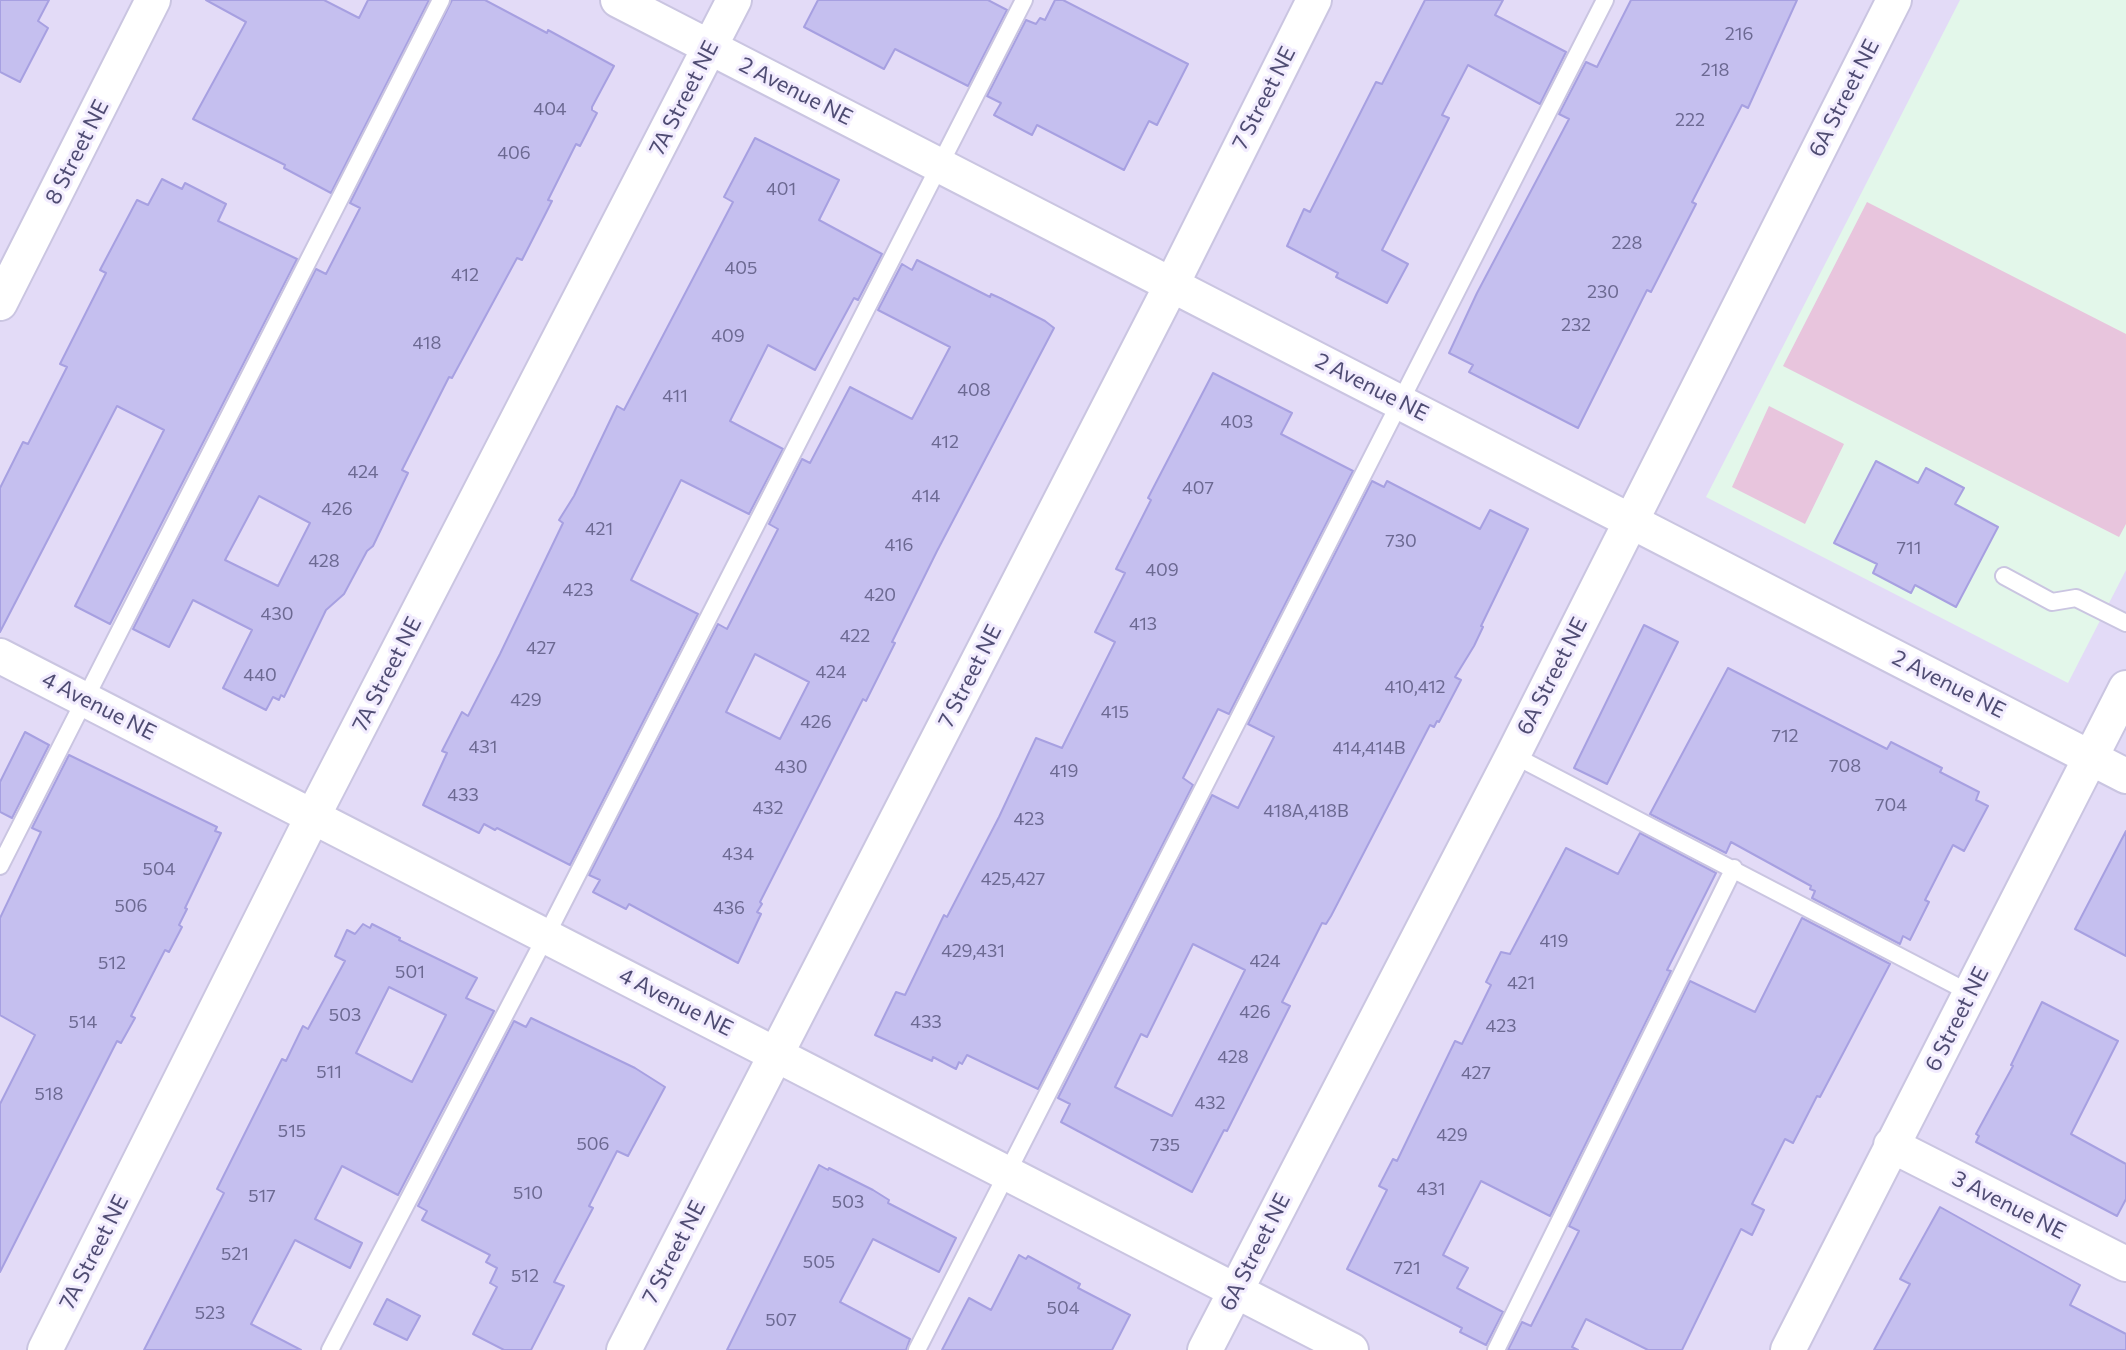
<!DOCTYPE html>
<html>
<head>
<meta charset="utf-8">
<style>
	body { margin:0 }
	canvas { display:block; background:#ede6fb }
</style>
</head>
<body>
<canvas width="2126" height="1350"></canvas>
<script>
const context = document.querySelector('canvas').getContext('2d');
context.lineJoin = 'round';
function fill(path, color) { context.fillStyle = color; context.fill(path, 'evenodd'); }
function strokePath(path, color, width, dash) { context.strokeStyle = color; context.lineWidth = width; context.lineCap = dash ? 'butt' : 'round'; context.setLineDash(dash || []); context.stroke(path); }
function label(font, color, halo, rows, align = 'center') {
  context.font = font + ' Commissioner,sans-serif'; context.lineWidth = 6; context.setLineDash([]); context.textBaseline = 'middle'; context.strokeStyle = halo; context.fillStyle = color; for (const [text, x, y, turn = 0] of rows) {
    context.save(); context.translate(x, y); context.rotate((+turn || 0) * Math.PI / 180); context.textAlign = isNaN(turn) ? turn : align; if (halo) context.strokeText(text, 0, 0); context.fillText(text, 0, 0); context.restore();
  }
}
fill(new Path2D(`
	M 0,0 L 2126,0 L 2126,1350 L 0,1350 Z`), '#e3dbf7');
fill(new Path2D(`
	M 1960,0 L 2126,0 L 2126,570 L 2068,683 L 1706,497 Z`), '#e3f7ea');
fill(new Path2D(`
	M 1867,202 L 2126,334 L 2126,524 L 2119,537 L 1783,366 Z
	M 1769,406 L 1844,444 L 1805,524 L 1732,487 Z`), '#e8c5dd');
const building = new Path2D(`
	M 0,0 L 49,0 L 38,21 L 48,28 L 20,82 L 0,72 Z
	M 206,0 L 324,0 L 359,18 L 368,0 L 429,0 L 331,193 L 284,168 L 285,165 L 193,119 L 246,22 Z
	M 452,0 L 485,0 L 547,33 L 548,30 L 614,66 L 592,107 L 592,110 L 597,113 L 580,146 L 576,144 L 548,200 L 552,201 L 522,260 L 517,258 L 452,378 L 449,377 L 402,470 L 408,473 L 373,546 L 367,551 L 344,594 L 326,610 L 284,697 L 281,695 L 279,700 L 273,697 L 266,710 L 223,688 L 252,630 L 193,600 L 169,647 L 133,629 L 316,269 L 326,274 L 360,208 L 350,203 ZM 259,496 L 310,523 L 278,586 L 225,560 Z
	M 818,0 L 988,0 L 1007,10 L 968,86 L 895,49 L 884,69 L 804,27 Z
	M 1055,0 L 1063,0 L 1188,64 L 1157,125 L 1149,121 L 1124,170 L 1037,125 L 1032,135 L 994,115 L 1001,103 L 987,96 L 1026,20 L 1036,24 L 1040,18 L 1045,20 Z
	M 1425,0 L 1503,0 L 1495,15 L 1566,52 L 1540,104 L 1468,65 L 1442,115 L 1449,118 L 1382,250 L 1408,264 L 1387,303 L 1336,277 L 1338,273 L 1287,246 L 1304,209 L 1310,212 L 1376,82 L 1382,84 Z
	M 1631,0 L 1797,0 L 1748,108 L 1742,105 L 1692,202 L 1696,204 L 1651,292 L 1647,290 L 1578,428 L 1469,372 L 1473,365 L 1449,353 L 1477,293 L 1569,119 L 1559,114 L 1586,62 L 1597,67 Z
	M 755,138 L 839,180 L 819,220 L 882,254 L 858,300 L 854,298 L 815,370 L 768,345 L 730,421 L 783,449 L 749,514 L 681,480 L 631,580 L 698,614 L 570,865 L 497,828 L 495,830 L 484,824 L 479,833 L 423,805 L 447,753 L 442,751 L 462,712 L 468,716 L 500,654 L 563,523 L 559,520 L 574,496 L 617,406 L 624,410 L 733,202 L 724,197 Z
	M 162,179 L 182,189 L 185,183 L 226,204 L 218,221 L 297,259 L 110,624 L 75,606 L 164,430 L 117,406 L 0,632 L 0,488 L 23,442 L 28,444 L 67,367 L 60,364 L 106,273 L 100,270 L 137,200 L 148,205 Z
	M 917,260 L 990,297 L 991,294 L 1000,298 L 1045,321 L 1054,328 L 937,551 L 892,642 L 895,643 L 866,701 L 863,699 L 760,902 L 762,904 L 757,912 L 761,914 L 738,963 L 629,904 L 626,909 L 593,892 L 600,880 L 589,875 L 718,624 L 727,629 L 778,529 L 769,524 L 802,459 L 810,463 L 850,387 L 912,419 L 950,347 L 878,310 L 902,264 L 912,270 ZM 755,654 L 809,682 L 780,739 L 726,712 Z
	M 1213,373 L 1292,413 L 1281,434 L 1353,471 L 1229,714 L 1218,709 L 1183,778 L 1193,785 L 1038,1089 L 967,1055 L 962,1064 L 959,1062 L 956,1069 L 933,1057 L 932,1061 L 875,1035 L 896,992 L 905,995 L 944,915 L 947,917 L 999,817 L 1036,738 L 1062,748 L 1115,642 L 1095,632 L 1125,573 L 1116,569 L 1151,500 L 1148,498 Z
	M 1876,461 L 1918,483 L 1926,468 L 1964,488 L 1955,504 L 1998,527 L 1956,607 L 1915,585 L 1911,593 L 1873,573 L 1877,564 L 1834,543 Z
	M 1372,481 L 1384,487 L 1387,481 L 1480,529 L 1490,510 L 1528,529 L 1481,626 L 1483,627 L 1474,646 L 1455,677 L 1461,680 L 1439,722 L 1437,721 L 1434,727 L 1430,725 L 1331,916 L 1326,924 L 1322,923 L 1282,1002 L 1290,1006 L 1227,1131 L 1224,1130 L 1192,1192 L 1061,1122 L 1070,1104 L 1058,1098 L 1212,795 L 1238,808 L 1274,737 L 1248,724 ZM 1193,944 L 1245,970 L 1172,1116 L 1115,1087 L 1141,1034 L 1147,1037 Z
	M 1644,625 L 1678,642 L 1607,784 L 1574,768 Z
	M 1728,668 L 1887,749 L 1891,742 L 1942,768 L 1940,772 L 1979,792 L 1976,800 L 1988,806 L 1964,851 L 1953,845 L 1925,900 L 1929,902 L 1910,940 L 1903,936 L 1900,944 L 1812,898 L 1815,891 L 1810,889 L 1811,886 L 1731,842 L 1726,853 L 1650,814 Z
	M 25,732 L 49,745 L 12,818 L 0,812 L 0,782 Z
	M 69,755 L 217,827 L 215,831 L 221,833 L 185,908 L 187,909 L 179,925 L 182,927 L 169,952 L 165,950 L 131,1016 L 135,1018 L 121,1043 L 117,1041 L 0,1272 L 0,1104 L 35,1035 L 0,1015 L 0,918 L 41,832 L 32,828 Z
	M 2126,831 L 2126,956 L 2075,929 Z
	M 1640,833 L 1716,873 L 1667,970 L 1671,971 L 1550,1216 L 1481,1181 L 1443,1255 L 1468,1268 L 1457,1288 L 1503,1312 L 1486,1345 L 1460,1332 L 1462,1328 L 1347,1269 L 1387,1190 L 1379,1186 L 1393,1159 L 1397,1161 L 1455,1041 L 1462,1044 L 1491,985 L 1486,982 L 1501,952 L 1510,954 L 1566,848 L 1618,874 Z
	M 1802,918 L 1890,964 L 1820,1097 L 1817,1096 L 1793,1143 L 1785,1139 L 1752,1204 L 1764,1210 L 1752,1235 L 1741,1229 L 1682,1350 L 1648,1350 L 1586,1319 L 1572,1347 L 1578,1350 L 1508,1350 L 1522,1322 L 1531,1326 L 1579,1231 L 1569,1226 L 1690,981 L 1755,1012 Z
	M 363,924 L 370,928 L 372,924 L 400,938 L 399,940 L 477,978 L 466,998 L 494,1011 L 398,1195 L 342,1166 L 315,1219 L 362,1243 L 350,1268 L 295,1240 L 251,1324 L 301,1350 L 144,1350 L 224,1193 L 217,1189 L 282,1059 L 286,1061 L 303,1026 L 308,1029 L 345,961 L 335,956 L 347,930 L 355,934 ZM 389,987 L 446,1015 L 412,1082 L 356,1053 Z
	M 2042,1002 L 2118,1041 L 2071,1134 L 2126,1164 L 2126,1199 L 2117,1216 L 1976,1142 L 1979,1136 L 1976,1134 L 2013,1066 L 2011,1065 Z
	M 531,1018 L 635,1068 L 665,1087 L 628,1156 L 617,1151 L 589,1206 L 593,1208 L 554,1282 L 564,1286 L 531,1350 L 504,1350 L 473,1334 L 497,1287 L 490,1283 L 497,1268 L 486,1262 L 490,1255 L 422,1220 L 427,1211 L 418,1206 L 514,1021 L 526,1027 Z
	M 819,1165 L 828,1170 L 829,1168 L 873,1190 L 889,1200 L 888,1203 L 956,1238 L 939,1272 L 873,1239 L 840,1302 L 910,1339 L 906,1350 L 727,1350 Z
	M 1940,1207 L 2080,1285 L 2070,1305 L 2126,1334 L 2126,1350 L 1874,1350 L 1910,1284 L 1900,1279 Z
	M 1019,1255 L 1026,1259 L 1028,1256 L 1080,1284 L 1078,1288 L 1130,1315 L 1112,1350 L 942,1350 L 969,1298 L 991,1310 Z
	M 387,1299 L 420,1316 L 407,1340 L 374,1324 Z`);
fill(building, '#c5bfef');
strokePath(building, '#a7a0e1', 2);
const service = new Path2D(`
	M 2004,576 L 2052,602 L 2076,598 L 2126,623
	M 1513,755 L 1970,993
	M 0,866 L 441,0
	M 330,1350 L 546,936 L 1024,0
	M 917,1350 L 1605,0
	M 1496,1350 L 1734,868`);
const minor = new Path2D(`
	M 618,0 L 2126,776
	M 0,303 L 153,0
	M 0,656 L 1351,1350
	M 1891,1145 L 2126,1264
	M 45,1350 L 313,816 L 734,0
	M 624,1350 L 1172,284 L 1314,0
	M 1205,1350 L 1513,755 L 1894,0
	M 1788,1350 L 2126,688`);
strokePath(service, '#cac5e1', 20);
strokePath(minor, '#cac5e1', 38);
strokePath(service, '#fff', 16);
strokePath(minor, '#fff', 34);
label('18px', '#6c6992', null, [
	["216",1739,34],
	["218",1715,70],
	["404",550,109],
	["222",1690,120],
	["406",514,153],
	["401",781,189],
	["228",1627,243],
	["405",741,268],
	["412",465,275],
	["230",1603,292],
	["232",1576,325],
	["409",728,336],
	["418",427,343],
	["408",974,390],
	["411",675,396],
	["403",1237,422],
	["412",945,442],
	["424",363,472],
	["407",1198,488],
	["414",926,496],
	["426",337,509],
	["421",599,529],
	["730",1401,541],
	["416",899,545],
	["711",1909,548],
	["428",324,561],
	["409",1162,570],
	["423",578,590],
	["420",880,595],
	["430",277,614],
	["413",1143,624],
	["422",855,636],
	["427",541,648],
	["424",831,672],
	["440",260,675],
	["410,412",1415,687],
	["429",526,700],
	["415",1115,712],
	["426",816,722],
	["712",1785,736],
	["431",483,747],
	["414,414B",1369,748],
	["708",1845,766],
	["430",791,767],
	["419",1064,771],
	["433",463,795],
	["704",1891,805],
	["432",768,808],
	["418A,418B",1306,811],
	["423",1029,819],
	["434",738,854],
	["504",159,869],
	["425,427",1013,879],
	["506",131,906],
	["436",729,908],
	["419",1554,941],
	["429,431",973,951],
	["424",1265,961],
	["512",112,963],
	["501",410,972],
	["421",1521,983],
	["426",1255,1012],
	["503",345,1015],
	["514",83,1022],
	["433",926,1022],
	["423",1501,1026],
	["428",1233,1057],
	["511",329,1072],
	["427",1476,1073],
	["518",49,1094],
	["432",1210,1103],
	["515",292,1131],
	["429",1452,1135],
	["506",593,1144],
	["735",1165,1145],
	["431",1431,1189],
	["510",528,1193],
	["517",262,1196],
	["503",848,1202],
	["521",235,1254],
	["505",819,1262],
	["721",1407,1268],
	["512",525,1276],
	["504",1063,1308],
	["523",210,1313],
	["507",781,1320]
]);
label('22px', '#4f4c73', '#f2ecfe', [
	["2 Avenue NE",796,91,27],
	["7A Street NE",684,98,-63],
	["7 Street NE",1264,98,-63],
	["6A Street NE",1844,98,-63],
	["8 Street NE",77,152,-63],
	["2 Avenue NE",1372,387,27],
	["7A Street NE",387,674,-63],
	["7 Street NE",970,676,-63],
	["6A Street NE",1552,676,-63],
	["2 Avenue NE",1949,684,27],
	["4 Avenue NE",99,706,27],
	["4 Avenue NE",676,1002,27],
	["6 Street NE",1957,1019,-63],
	["3 Avenue NE",2009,1205,27],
	["7A Street NE",94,1252,-63],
	["7 Street NE",674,1252,-63],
	["6A Street NE",1255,1252,-63]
]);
</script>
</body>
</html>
